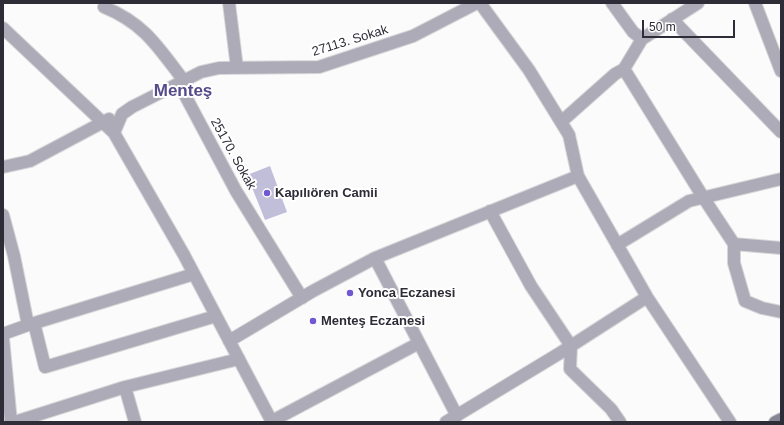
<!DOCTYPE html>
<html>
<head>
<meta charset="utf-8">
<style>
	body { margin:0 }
	#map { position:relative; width:784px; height:425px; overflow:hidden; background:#fbfbfb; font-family:Arial,sans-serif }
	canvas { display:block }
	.frame { position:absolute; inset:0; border:4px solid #2d2c37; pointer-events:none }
	.scale { position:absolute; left:642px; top:20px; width:93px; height:18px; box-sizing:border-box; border:2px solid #2d2c37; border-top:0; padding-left:5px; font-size:12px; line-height:14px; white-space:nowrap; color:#2d2c37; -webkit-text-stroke:3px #fff; paint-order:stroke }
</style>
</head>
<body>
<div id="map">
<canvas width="784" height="425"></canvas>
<div class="frame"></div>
<div class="scale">50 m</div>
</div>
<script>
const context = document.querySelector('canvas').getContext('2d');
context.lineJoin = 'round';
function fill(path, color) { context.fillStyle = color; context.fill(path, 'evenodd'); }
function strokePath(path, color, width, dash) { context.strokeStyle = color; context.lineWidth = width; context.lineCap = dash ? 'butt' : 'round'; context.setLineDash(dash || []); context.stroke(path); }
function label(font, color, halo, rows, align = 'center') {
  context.font = font + ' Arial,sans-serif'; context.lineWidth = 4; context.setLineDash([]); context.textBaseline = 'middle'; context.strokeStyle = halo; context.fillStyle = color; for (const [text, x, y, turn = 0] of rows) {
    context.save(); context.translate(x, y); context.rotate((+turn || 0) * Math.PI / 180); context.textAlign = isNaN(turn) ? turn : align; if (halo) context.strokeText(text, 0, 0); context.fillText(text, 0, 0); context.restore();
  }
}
fill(new Path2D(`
	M 270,166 L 287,212 L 265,220 L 247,175 Z`), '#c0bed9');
const street = new Path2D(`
	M 229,3 L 237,68
	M 480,3 L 529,70 L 569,135 L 578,176
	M 612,3 L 633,32 L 642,39
	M 755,3 L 781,71
	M 104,7 C 145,24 158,47 184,81
	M 672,19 L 781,132
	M 3,28 L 114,133 L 184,255 L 272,422
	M 624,69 L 703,197 L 734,244 L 734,263 L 745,301 L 762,308 L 781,312
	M 179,84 L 236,191 L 302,298
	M 561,122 L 615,74 L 624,69 L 642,39 L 698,3
	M 114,133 L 122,114 L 132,107 L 201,72 L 219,68 L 319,67 L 413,36 L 477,3
	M 3,167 L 30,161 L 109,119
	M 490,211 L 531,286 L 571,346 L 570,369 L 611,409 L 620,422
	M 3,215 L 14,256 L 28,325 L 3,334
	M 734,244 L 781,248
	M 617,245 L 689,201 L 781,179
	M 375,258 L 457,416
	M 34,323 L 45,367 L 216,316
	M 28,325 L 194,274
	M 3,338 L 11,422
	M 229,341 L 313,291 L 375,258 L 578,176 L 647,297 L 730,422
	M 125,387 L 135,422
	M 272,421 L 419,343
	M 15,422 L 125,387 L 239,359
	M 446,422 L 560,353 L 647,297`);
const secondary = new Path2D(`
	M 775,422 L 781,419`);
strokePath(street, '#d6d6d8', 14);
strokePath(secondary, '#d6d6d8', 14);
strokePath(street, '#acabb7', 12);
strokePath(secondary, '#868596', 12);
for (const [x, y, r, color] of [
	[267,193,4,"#7157d1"],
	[350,293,4,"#7157d1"],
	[313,321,4,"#7157d1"]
]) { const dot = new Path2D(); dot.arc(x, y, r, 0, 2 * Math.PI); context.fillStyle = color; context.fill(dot); strokePath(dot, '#fff', 1.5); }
label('13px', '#2d2c37', '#fff', [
	["27113. Sokak",350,41,-17],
	["25170. Sokak",233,154,61]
]);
label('bold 13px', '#2d2c37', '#fff', [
	["Kapılıören Camii",275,193],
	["Yonca Eczanesi",358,293],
	["Menteş Eczanesi",321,321]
], 'left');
label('bold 17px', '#554b8a', '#fff', [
	["Menteş",183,91]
]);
</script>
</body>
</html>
